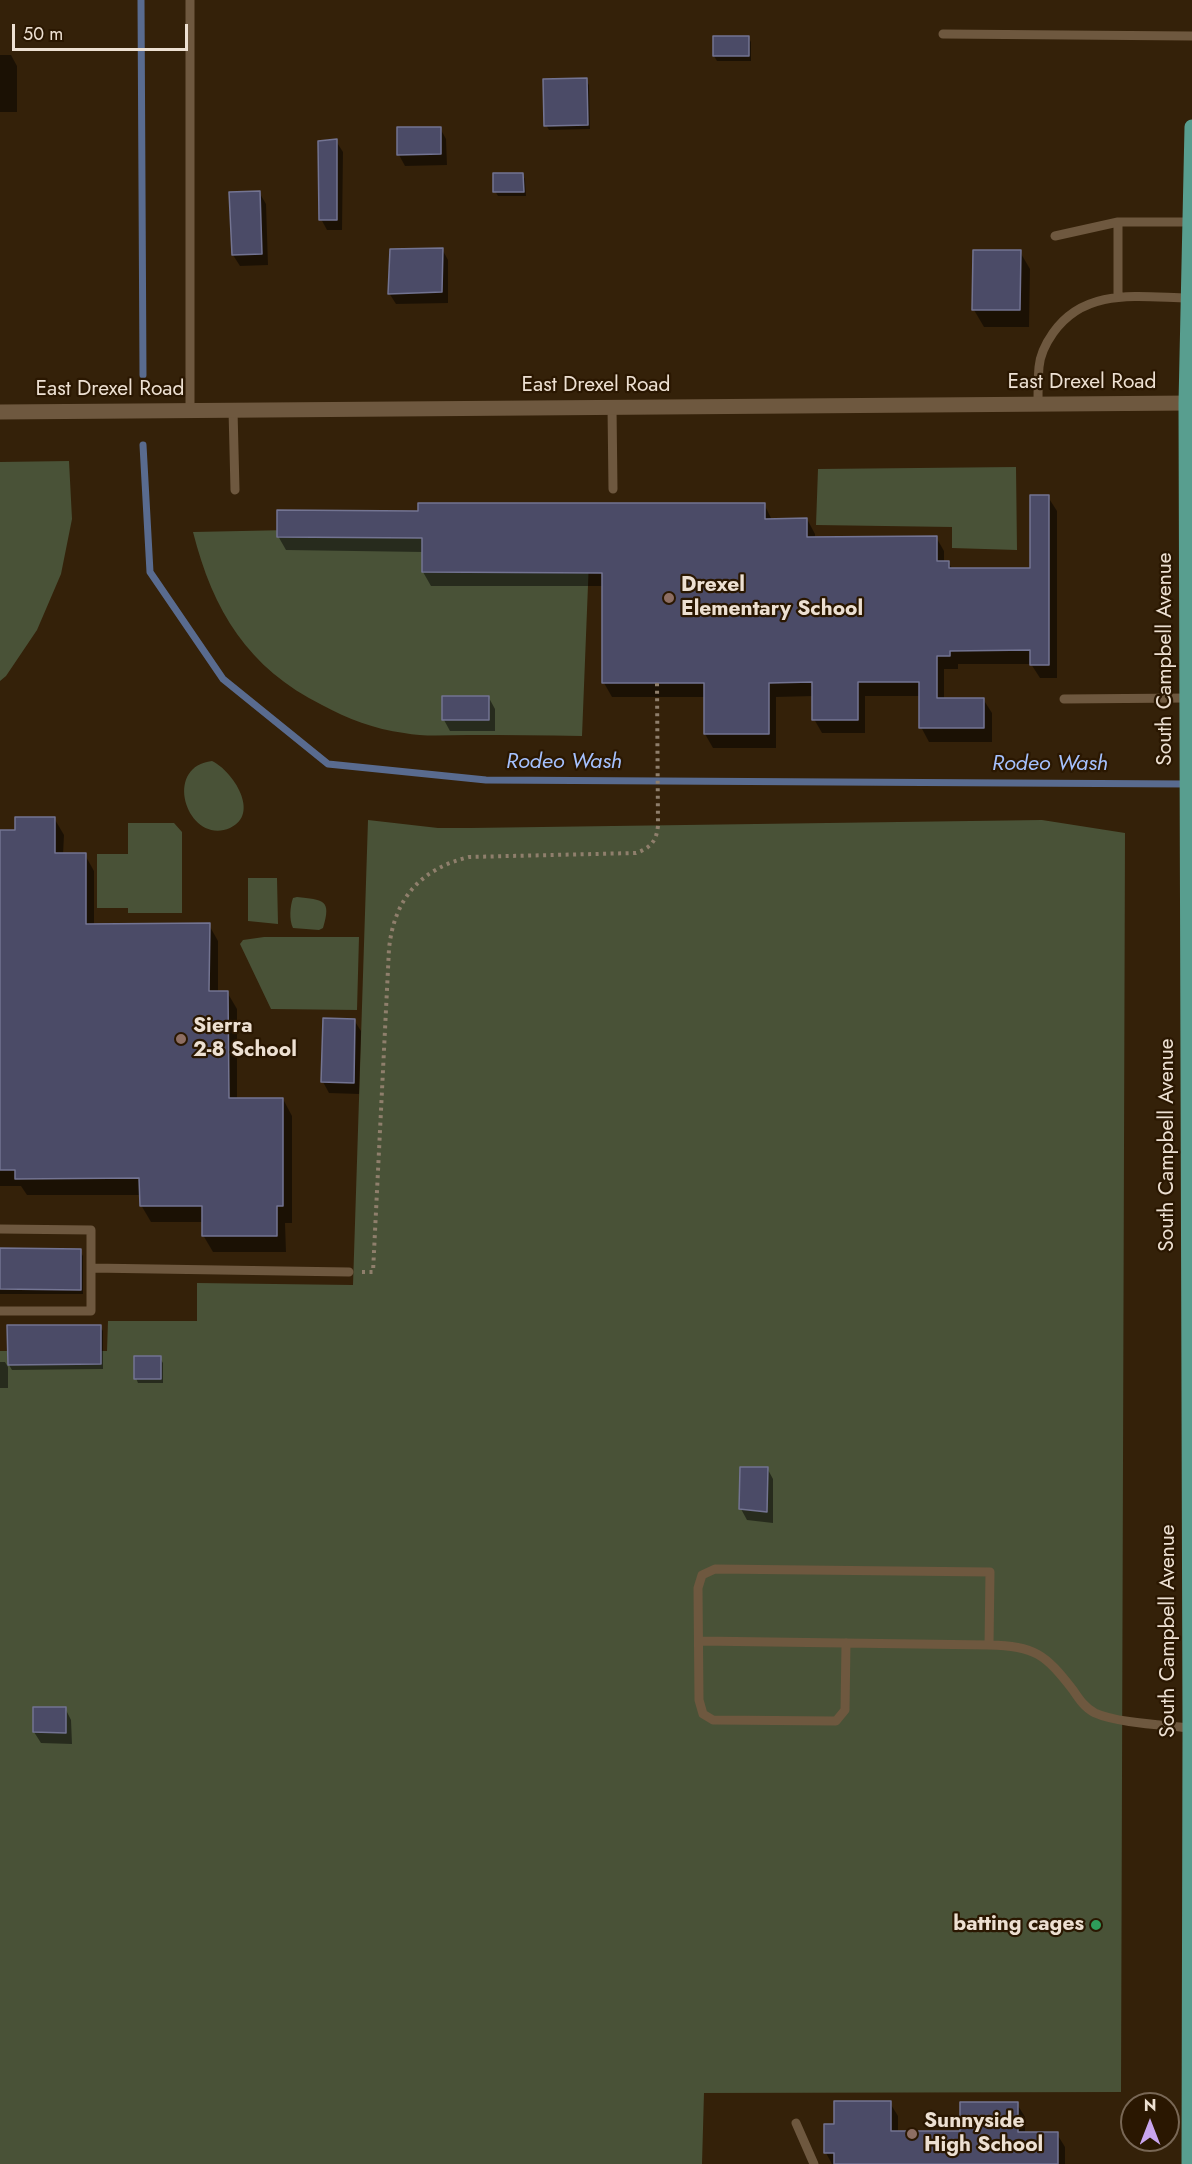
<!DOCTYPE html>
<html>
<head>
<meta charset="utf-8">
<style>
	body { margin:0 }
	#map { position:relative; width:1192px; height:2164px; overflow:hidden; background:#342109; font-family:Jost,sans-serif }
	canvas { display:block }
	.north { position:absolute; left:1120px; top:2092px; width:60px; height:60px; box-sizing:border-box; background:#2a1701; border:2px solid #786755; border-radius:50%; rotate:0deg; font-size:16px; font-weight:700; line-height:24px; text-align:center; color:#ede0d2 }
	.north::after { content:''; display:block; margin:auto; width:21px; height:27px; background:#c9a5ee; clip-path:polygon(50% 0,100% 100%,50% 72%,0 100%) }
	.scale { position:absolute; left:12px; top:24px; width:176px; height:27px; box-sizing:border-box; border:3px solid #ede0d2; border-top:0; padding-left:8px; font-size:18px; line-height:21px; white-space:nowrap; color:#ede0d2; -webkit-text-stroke:4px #2a1701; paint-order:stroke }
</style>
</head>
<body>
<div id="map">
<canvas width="1192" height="2164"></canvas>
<div class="north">N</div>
<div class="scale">50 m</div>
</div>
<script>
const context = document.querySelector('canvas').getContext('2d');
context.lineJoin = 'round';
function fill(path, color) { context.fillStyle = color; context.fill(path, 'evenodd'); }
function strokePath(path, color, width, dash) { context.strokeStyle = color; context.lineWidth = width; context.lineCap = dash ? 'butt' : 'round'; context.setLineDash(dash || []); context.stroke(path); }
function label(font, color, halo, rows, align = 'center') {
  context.font = font + ' Jost,sans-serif'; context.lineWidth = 4.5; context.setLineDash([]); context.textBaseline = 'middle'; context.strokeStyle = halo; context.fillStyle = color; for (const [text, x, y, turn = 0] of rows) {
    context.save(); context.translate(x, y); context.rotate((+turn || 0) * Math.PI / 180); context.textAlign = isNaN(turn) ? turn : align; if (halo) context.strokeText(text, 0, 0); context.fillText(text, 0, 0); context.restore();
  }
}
fill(new Path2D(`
	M 69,461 L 72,519 L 61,574 L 37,630 L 6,676 L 0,681 L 0,462 Z
	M 1016,467 L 1017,550 L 952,548 L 952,527 L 816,525 L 818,469 Z
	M 580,524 L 590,535 L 582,736 C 544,735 506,735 468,735 C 446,735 424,737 404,733 C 374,729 348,719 322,705 C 248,668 213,611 193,532 Z
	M 212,761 C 233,771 261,814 230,828 C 188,846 161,767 212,761 Z
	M 368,820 L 438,828 L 470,828 L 1042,820 L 1125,833 L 1121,2092 L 704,2093 L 702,2164 L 0,2164 L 0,1351 L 107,1351 L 108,1321 L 197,1321 L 197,1283 L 353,1285 Z
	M 128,823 L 174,823 L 182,832 L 182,913 L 128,913 L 128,908 L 97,908 L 97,854 L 128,854 Z
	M 248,878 L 277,878 L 278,924 L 248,921 Z
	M 297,897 C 323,900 332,899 323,928 L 319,930 L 293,928 C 289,920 290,906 293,898 Z
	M 264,937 L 359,937 L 357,1010 L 271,1009 L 240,944 L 243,940 Z`), '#495237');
fill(new Path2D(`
	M 748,37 L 751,42 L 751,61 L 717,61 L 714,56 Z
	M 0,55 L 11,55 L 17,66 L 17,112 L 0,112 Z
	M 586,80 L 589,85 L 590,129 L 549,130 L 546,125 Z
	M 440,128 L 446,139 L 447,165 L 405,166 L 399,155 L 398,129 Z
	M 336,141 L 343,152 L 342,230 L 327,230 L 321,219 Z
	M 522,174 L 525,179 L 526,196 L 498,196 L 495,191 Z
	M 259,192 L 266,204 L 268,265 L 240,266 L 233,255 Z
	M 442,249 L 448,260 L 448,303 L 396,304 L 389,293 Z
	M 1020,252 L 1030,269 L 1029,327 L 984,327 L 974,310 Z
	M 1048,497 L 1057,511 L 1057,678 L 1040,678 L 1031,664 L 958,664 L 958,669 L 944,669 L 944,699 L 983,699 L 992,713 L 992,742 L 929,742 L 921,727 L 921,696 L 865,696 L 865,733 L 822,733 L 814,719 L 814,696 L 776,697 L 776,748 L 713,748 L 705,734 L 705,697 L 612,697 L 604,683 L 603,586 L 431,586 L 423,572 L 423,552 L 286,550 L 278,536 L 419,513 L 764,504 L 772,520 L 807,519 L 815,534 L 815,538 L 936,537 L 944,551 L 944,562 L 948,562 L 953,570 L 1031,569 Z
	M 489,698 L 495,709 L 495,731 L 450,731 L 444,720 Z
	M 54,818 L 64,835 L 63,855 L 85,855 L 94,871 L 94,925 L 209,925 L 218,941 L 218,992 L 227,992 L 237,1009 L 237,1099 L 283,1099 L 292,1116 L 292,1223 L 285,1223 L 286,1252 L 213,1252 L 203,1235 L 203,1222 L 151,1222 L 141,1205 L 141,1195 L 27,1195 L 21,1186 L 0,1186 L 0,832 L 17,832 Z
	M 324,1019 L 354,1020 L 361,1031 L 359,1094 L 329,1093 L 323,1082 Z
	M 0,1251 L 80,1251 L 83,1256 L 83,1294 L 0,1294 Z
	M 100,1326 L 103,1331 L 103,1369 L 12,1370 L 9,1365 Z
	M 160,1358 L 163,1363 L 163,1383 L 138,1383 L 136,1378 Z
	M 0,1362 L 5,1362 L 8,1367 L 8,1388 L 0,1388 Z
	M 767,1468 L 773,1479 L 773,1523 L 747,1520 L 741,1509 Z
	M 65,1708 L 71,1720 L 72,1744 L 41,1743 L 34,1732 Z
	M 890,2103 L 898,2116 L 898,2132 L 961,2132 L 1017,2104 L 1025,2117 L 1025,2134 L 1057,2134 L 1065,2147 L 1065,2164 L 832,2164 L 826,2153 L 835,2126 Z`), '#0007');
strokePath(new Path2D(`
	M 141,0 L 143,375
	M 143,445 L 150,572 L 223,679 L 328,764 L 486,780 L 1186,784`), '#596b8f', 7);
const building = new Path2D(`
	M 713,36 L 749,36 L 749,56 L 713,56 Z
	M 587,78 L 588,125 L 544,126 L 543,79 Z
	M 397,127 L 441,127 L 441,154 L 397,155 Z
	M 337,139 L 337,220 L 319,220 L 318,141 Z
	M 493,173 L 523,173 L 524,192 L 493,192 Z
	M 260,191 L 262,254 L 232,255 L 229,192 Z
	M 443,248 L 442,292 L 388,294 L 390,249 Z
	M 973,250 L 1021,250 L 1020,310 L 972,310 Z
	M 1030,495 L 1049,495 L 1049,665 L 1030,665 L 1030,650 L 950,651 L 950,656 L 937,656 L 937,698 L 984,698 L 984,728 L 919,728 L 919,682 L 858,682 L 858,720 L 812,720 L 812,682 L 769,683 L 769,734 L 704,734 L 704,683 L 602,683 L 602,573 L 422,572 L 422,538 L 277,537 L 277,510 L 418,511 L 418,503 L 765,503 L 765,519 L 807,518 L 807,537 L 937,536 L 937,561 L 949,561 L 949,568 L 1030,568 Z
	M 442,696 L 489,696 L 489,720 L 442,720 Z
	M 15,817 L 55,817 L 55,853 L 86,853 L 86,924 L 210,923 L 209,991 L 228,991 L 229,1098 L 283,1098 L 283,1206 L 277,1206 L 277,1236 L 202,1236 L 202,1206 L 140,1206 L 139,1178 L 15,1179 L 15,1170 L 0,1170 L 0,830 L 15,830 Z
	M 323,1018 L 355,1019 L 354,1083 L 321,1082 Z
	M 0,1248 L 81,1249 L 81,1290 L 0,1289 Z
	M 7,1325 L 101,1325 L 101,1364 L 8,1365 Z
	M 134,1356 L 161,1356 L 161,1379 L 134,1379 Z
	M 740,1467 L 768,1467 L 767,1512 L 739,1509 Z
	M 33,1707 L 66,1707 L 66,1733 L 33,1732 Z
	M 834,2101 L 891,2101 L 891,2131 L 960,2131 L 960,2102 L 1018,2102 L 1018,2132 L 1058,2132 L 1058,2164 L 834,2164 L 834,2153 L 824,2153 L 824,2124 L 834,2124 Z`);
fill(building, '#4b4b67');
strokePath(building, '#737492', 1.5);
strokePath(new Path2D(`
	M 362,1272 L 373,1272 L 389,949 C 394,899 420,869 469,857 L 636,853 C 651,848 657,840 658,825 L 657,683`), '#8f7f6c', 4, [3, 4.5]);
strokePath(new Path2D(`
	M 190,0 L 190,410
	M 943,34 L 1192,36
	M 1055,236 L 1118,222
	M 1118,297 L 1118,222 L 1190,222
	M 1038,404 C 1038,392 1038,379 1039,367 C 1040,355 1046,343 1053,333 C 1085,287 1138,297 1188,298
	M 612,407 L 613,489
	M 233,410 L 235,490
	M 1064,699 L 1187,698
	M 0,1229 L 91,1230 L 91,1311 L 0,1311
	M 91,1268 L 349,1272
	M 699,1641 L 989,1645 L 990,1572 L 715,1569 L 702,1575 L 698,1588 L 699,1700 L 703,1714 L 713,1720 L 836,1721 L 845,1710 L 846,1643
	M 989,1645 C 1035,1646 1045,1654 1073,1690 C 1079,1699 1085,1708 1095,1713 C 1117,1723 1165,1725 1190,1728
	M 796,2123 L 814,2164`), '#6e583f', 9);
strokePath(new Path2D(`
	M 0,412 L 1192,403`), '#6e583f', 15);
strokePath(new Path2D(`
	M 1189,2164 L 1190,1728 L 1186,403 L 1192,127`), '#589e8f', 15);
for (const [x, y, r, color] of [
	[669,598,6,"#8d6e63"],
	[181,1039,6,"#8d6e63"],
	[1096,1925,6,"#2e9e5b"],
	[912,2134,6,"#8d6e63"]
]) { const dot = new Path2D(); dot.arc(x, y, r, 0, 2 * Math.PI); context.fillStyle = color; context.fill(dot); strokePath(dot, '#2a1701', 2); }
label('21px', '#ede0d2', '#2a1701', [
	["East Drexel Road",1082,383],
	["East Drexel Road",596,386],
	["East Drexel Road",110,390],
	["South Campbell Avenue",1166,659,-90],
	["South Campbell Avenue",1168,1145,-90],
	["South Campbell Avenue",1169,1631,-90]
]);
label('bold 21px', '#ede0d2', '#2a1701', [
	["Drexel",681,586],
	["Elementary School",681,610],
	["Sierra",193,1027],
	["2-8 School",193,1051],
	["batting cages",1084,1925,"right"],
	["Sunnyside",924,2122],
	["High School",924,2146]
], 'left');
label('italic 22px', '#a5c1fe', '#2a1701', [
	["Rodeo Wash",564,763],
	["Rodeo Wash",1050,765]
]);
</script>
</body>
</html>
